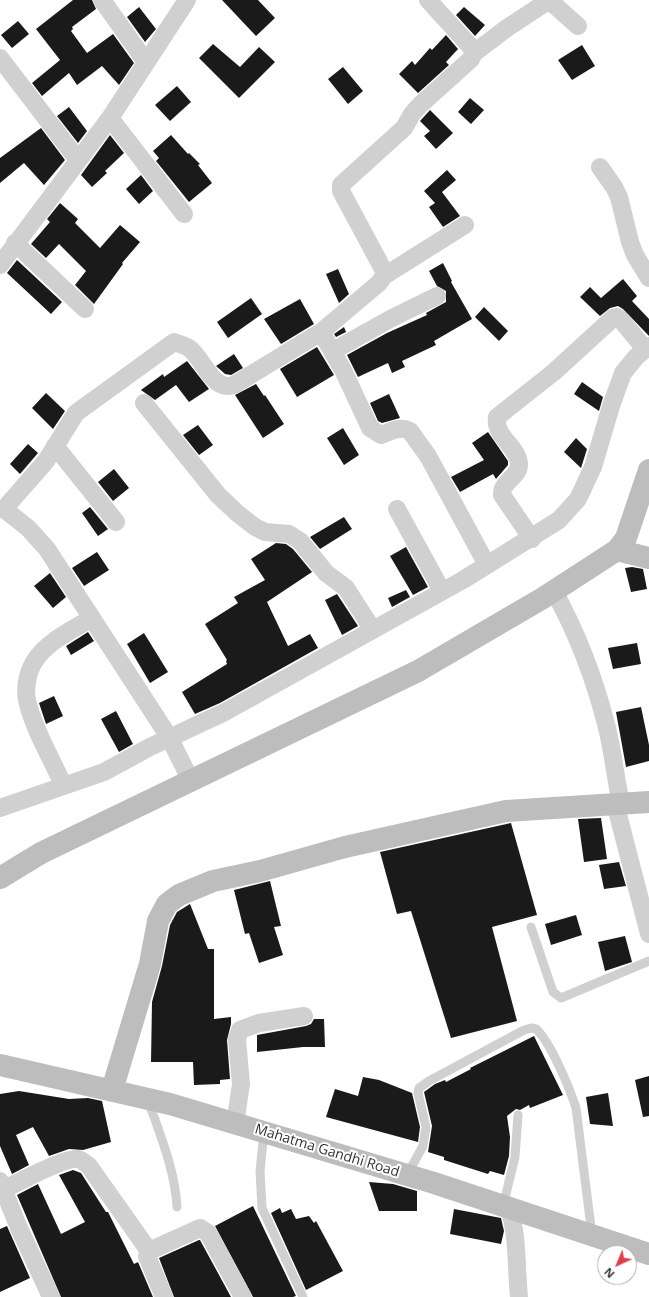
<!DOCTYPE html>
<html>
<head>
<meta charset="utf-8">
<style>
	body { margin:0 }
	#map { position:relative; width:649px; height:1297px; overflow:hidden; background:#fff; font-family:"Open Sans",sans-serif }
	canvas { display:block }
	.north { position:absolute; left:597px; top:1245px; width:40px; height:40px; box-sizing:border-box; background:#fff; border:1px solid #adadad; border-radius:50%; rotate:224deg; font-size:11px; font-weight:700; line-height:16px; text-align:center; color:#333 }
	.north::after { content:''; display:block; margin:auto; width:14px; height:18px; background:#e63946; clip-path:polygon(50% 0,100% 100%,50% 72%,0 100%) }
</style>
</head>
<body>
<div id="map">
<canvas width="649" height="1297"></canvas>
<div class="north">N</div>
</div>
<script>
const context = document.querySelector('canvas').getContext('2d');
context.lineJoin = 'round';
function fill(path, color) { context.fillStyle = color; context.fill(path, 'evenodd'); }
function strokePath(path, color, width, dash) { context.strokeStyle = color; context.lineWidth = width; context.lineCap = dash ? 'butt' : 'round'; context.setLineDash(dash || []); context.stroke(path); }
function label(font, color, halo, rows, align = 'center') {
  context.font = font + ' "Open Sans",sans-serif'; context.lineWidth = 4; context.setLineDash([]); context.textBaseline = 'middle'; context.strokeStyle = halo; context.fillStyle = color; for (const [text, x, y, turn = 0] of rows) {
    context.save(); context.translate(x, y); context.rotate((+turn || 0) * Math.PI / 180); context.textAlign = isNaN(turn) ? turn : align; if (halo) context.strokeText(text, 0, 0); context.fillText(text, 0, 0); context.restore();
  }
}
fill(new Path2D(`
	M 73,0 L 92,0 L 96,9 L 72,27 L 73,29 L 71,31 L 87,53 L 113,34 L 134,63 L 119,85 L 102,66 L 77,85 L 69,73 L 42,96 L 32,83 L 60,60 L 36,29 Z
	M 222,0 L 258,0 L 275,18 L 256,36 Z
	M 139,7 L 156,29 L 145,42 L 127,17 Z
	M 464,7 L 485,25 L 475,36 L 456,15 Z
	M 18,21 L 29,34 L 12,48 L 1,35 Z
	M 446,35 L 458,49 L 446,62 L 449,65 L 418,93 L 399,74 L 412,61 L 415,65 L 430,48 L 432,50 Z
	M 213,44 L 240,67 L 259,47 L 275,62 L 239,98 L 199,58 Z
	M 582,45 L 595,66 L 572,80 L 558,60 Z
	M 343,67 L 363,91 L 348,104 L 328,79 Z
	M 177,86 L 191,102 L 170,121 L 155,105 Z
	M 470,98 L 484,110 L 471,124 L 458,112 Z
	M 69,107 L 87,131 L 78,143 L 57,116 Z
	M 430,110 L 453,133 L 436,149 L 424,136 L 430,131 L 420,121 Z
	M 41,128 L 65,160 L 44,185 L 24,163 L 0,183 L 0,158 Z
	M 110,135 L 124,153 L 105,171 L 107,173 L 92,187 L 81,175 Z
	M 171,135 L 188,154 L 189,153 L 200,164 L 198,165 L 212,183 L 189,202 L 156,161 L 159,158 L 153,151 Z
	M 447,170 L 456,180 L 442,192 L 460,216 L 443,227 L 429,207 L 435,203 L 424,191 Z
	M 141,175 L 153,191 L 139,204 L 126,189 Z
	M 60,203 L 78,219 L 75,223 L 100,248 L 120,225 L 140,242 L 122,263 L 123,264 L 94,304 L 75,285 L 86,271 L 59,244 L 46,258 L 31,244 L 50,222 L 47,219 Z
	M 17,260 L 62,302 L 51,314 L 7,273 Z
	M 443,263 L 452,281 L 451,282 L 472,319 L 434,341 L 436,345 L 402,361 L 405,367 L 392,373 L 388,363 L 358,377 L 347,355 L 387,333 L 427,315 L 426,313 L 446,302 L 446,291 L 437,286 L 429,271 Z
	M 338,269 L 349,294 L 339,303 L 326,274 Z
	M 623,279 L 637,296 L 632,301 L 649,319 L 649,336 L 623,309 L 618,306 L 610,308 L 600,316 L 580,297 L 590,287 L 601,298 Z
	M 251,298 L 262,314 L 228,338 L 217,322 Z
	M 300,299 L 314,324 L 281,344 L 264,319 Z
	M 484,307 L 508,331 L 499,341 L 475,317 Z
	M 344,327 L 346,332 L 336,337 L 334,334 Z
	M 317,347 L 334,375 L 297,397 L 280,369 Z
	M 234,354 L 243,368 L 231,375 L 225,374 L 216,366 Z
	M 187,361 L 209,389 L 189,402 L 176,385 L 155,400 L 141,390 L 163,374 L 164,377 Z
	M 582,382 L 603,397 L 599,411 L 574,394 Z
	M 256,384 L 264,396 L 265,395 L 284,424 L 263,438 L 235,395 Z
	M 46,393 L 65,411 L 53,429 L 32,408 Z
	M 389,394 L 400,418 L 382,423 L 378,421 L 370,403 Z
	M 198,425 L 213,445 L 199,455 L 183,435 Z
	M 343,428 L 359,455 L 344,465 L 327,438 Z
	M 488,432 L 508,461 L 508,465 L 496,479 L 493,474 L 460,492 L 451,477 L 484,460 L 472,443 Z
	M 576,438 L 587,449 L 581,468 L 564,452 Z
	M 28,444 L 38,453 L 20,474 L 10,464 Z
	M 114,469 L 129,488 L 113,501 L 98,482 Z
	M 90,507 L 108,529 L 98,536 L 82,513 Z
	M 344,517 L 352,529 L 320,549 L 310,537 Z
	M 276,543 L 286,544 L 293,549 L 312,572 L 267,602 L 288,646 L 310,634 L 318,648 L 220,703 L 195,714 L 182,692 L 227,664 L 226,661 L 227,660 L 205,624 L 238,603 L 234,597 L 265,580 L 251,559 Z
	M 406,547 L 428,587 L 413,595 L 390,556 Z
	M 97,552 L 109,570 L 84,586 L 72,568 Z
	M 632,567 L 643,569 L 647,589 L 631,592 L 625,568 Z
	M 50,573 L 66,597 L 53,608 L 34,586 Z
	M 406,590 L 410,597 L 392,607 L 388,598 Z
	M 337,594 L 358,626 L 342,635 L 325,600 Z
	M 88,632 L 94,641 L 71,655 L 66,646 Z
	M 144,633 L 168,672 L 150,683 L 127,644 Z
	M 637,643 L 641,664 L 613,669 L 608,648 Z
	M 54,696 L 63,716 L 46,724 L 39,703 Z
	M 641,707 L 649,745 L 649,761 L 626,767 L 616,712 Z
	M 116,711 L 133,744 L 119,752 L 101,719 Z
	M 601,818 L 607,859 L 584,862 L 578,819 Z
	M 511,823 L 537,915 L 492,927 L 517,1021 L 451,1038 L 411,911 L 397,914 L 380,852 Z
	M 619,862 L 626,886 L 604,889 L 599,865 Z
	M 270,881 L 281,926 L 274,927 L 283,955 L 259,963 L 249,933 L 245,934 L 234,890 Z
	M 190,904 L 208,949 L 214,949 L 214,1019 L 231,1017 L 231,1024 L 227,1040 L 230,1079 L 220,1080 L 220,1084 L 194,1085 L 193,1062 L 151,1062 L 152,1002 L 162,966 L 170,925 L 177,912 Z
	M 576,915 L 582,935 L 551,945 L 545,924 Z
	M 625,936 L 632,962 L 605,971 L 598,942 Z
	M 314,1019 L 324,1019 L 325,1047 L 303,1047 L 257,1052 L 257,1035 L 306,1026 L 311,1024 Z
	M 534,1036 L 563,1095 L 530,1108 L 529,1105 L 520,1110 L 516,1109 L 507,1116 L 510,1137 L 509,1156 L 504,1175 L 490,1171 L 488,1174 L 444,1160 L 444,1157 L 428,1152 L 432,1126 L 424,1092 L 435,1084 L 445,1080 L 446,1082 L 471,1069 L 470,1068 Z
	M 649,1076 L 649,1116 L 643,1117 L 635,1080 Z
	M 363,1077 L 379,1080 L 412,1093 L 420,1127 L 418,1142 L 326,1117 L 335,1089 L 358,1096 Z
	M 19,1091 L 69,1099 L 88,1098 L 102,1101 L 111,1142 L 83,1150 L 69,1149 L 49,1156 L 33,1127 L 16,1135 L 29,1165 L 12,1174 L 0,1146 L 0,1094 Z
	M 608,1093 L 613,1126 L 590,1124 L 586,1097 Z
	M 73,1170 L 81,1173 L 106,1212 L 108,1212 L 134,1264 L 138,1262 L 153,1297 L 61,1297 L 17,1195 L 38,1184 L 61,1234 L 85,1222 L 59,1175 Z
	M 369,1182 L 393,1184 L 417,1191 L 417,1211 L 379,1211 Z
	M 253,1206 L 296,1296 L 293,1297 L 253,1297 L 215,1226 Z
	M 280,1208 L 282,1213 L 291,1209 L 296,1219 L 309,1216 L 314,1223 L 316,1221 L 343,1271 L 306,1290 L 271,1213 Z
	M 454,1209 L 501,1218 L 504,1231 L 501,1244 L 450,1234 Z
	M 7,1226 L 30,1278 L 0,1292 L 0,1229 Z
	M 199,1240 L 200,1240 L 231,1297 L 174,1297 L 159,1258 Z`), '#1a1a1a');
strokePath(new Path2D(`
	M 531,927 L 553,992 L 561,998 L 649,961
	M 148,1100 C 160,1135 175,1170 177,1207
	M 264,1132 L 260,1171 L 262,1208 L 303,1297
	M 407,1175 L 423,1146 L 426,1127 L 418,1093 L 419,1088 L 429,1081 L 524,1030 L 531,1028 L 536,1029 C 550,1041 570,1089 576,1108 L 592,1235
	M 503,1206 L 515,1157 L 518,1115`), '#d0d0d0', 9);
strokePath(new Path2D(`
	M 102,0 L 146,62
	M 474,53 L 507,28 L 545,3 L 551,2 L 578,26
	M 0,58 L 78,160
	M 110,118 L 184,214
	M 600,167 L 614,187 L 619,197 L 630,242 L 635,255 L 649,278
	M 15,243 L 85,309
	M 0,265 L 110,118 L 187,0
	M 384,276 L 465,225
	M 321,332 L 343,370 L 370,428 L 381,435 C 390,432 401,425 410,431 L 428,456 L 487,565
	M 333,351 L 392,318 L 437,296
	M 144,403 L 218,495 L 237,513 L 255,527 L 265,532 L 289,534 L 300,541 L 326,573 L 346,588 L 373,630
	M 55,446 L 116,522
	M 0,509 L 4,509 L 28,528 L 47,549 L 169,737 L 191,781
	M 4,509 L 46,461 L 76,413 L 174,342 C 179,344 184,345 189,348 C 204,359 212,392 234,385 L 321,332 L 379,283 L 384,276 L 384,271 L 341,191 L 341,185 L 404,128 L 412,114 L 420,105 L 471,59 L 474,53 L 470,46 L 428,0
	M 397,509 L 442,591
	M 532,539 L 502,495 C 501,481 519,478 519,464 C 518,446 494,437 497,417 L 554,372 L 613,318 L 617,317 L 622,321 L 645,349
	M 554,591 C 577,633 594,677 606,724 C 613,750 615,777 621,803
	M 63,785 C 52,759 35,732 28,704 C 24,692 27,673 34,662 C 46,642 72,630 92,618
	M 615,803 L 649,934
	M 0,808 L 104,772 L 150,747 L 225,712 L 463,580 L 559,520 L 578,499 L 593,467 L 611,406 L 623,373 L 636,357 L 649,346
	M 235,1124 L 241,1084 L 237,1039 L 240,1030 L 259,1023 L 304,1016
	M 0,1181 L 19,1228 L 51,1297
	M 3,1190 C 17,1183 65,1157 78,1159 C 82,1160 85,1163 89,1166 L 149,1251
	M 509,1208 C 518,1236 516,1267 519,1297
	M 164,1297 L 149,1261 L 147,1256 L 149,1251 L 200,1228 L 208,1233 L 243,1297`), '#d0d0d0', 18);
strokePath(new Path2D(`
	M 617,550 L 649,558
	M 0,878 L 41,853 L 418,671 L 543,598 L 617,550 L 626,538 L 649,470
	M 0,1065 L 170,1104 L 434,1183 L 649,1254
	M 112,1090 L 150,964 L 158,921 L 167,904 L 179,895 L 213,881 L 260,871 L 345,847 L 506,811 L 649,802`), '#bdbdbd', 22);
label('14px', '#333', '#fff', [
	["Mahatma Gandhi Road",327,1151,17]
]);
</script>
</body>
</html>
